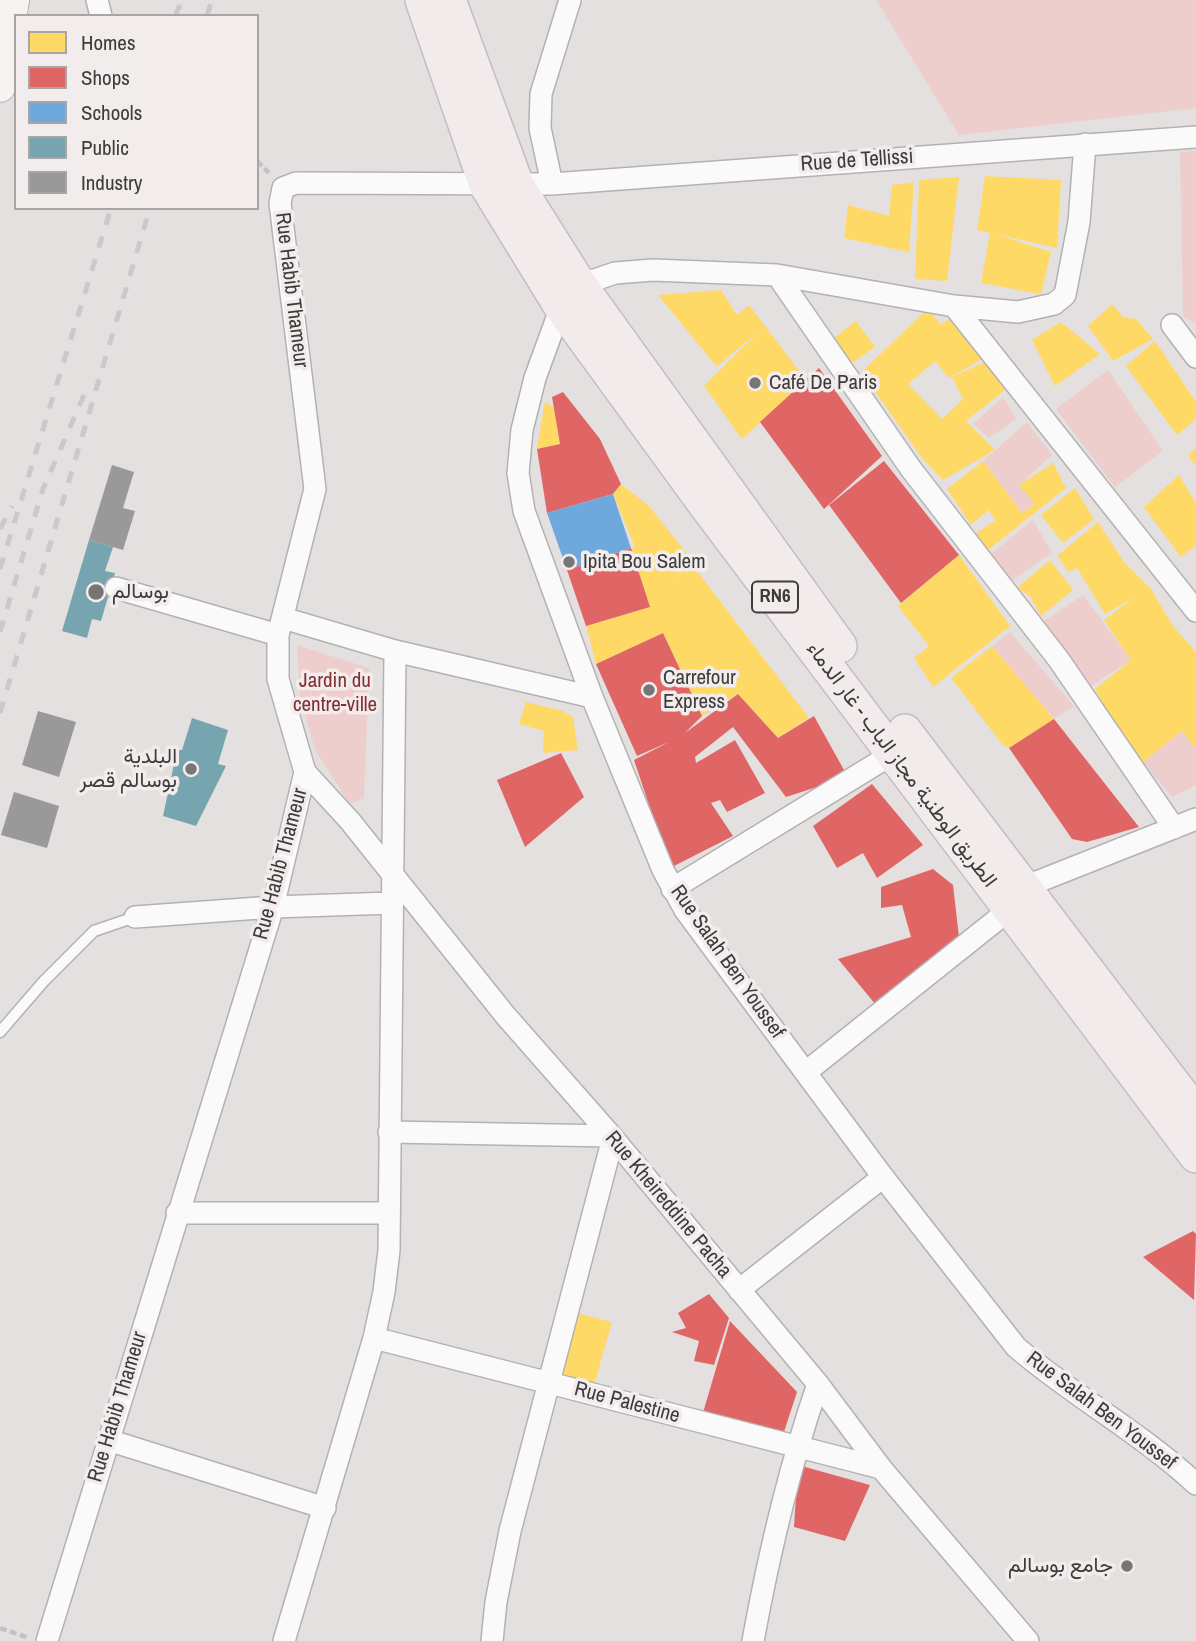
<!DOCTYPE html>
<html>
<head>
<meta charset="utf-8">
<style>
	body { margin:0 }
	#map { position:relative; width:1196px; height:1641px; overflow:hidden; background:#e4e0e0; font-family:"Archivo Narrow",sans-serif }
	canvas { display:block }
	.legend { position:absolute; left:14px; top:14px; width:245px; height:196px; box-sizing:border-box; background:#f2ecec; border:2px solid #aaa5a5; margin:0; padding:9px 12px; list-style:none; font-size:21px; color:#3e3b3b }
	.legend li { display:flex; align-items:center; gap:14px; height:35px }
	.legend b { width:35px; border:2px solid #aaa5a5 }
</style>
</head>
<body>
<div id="map">
<canvas width="1196" height="1641"></canvas>
<ul class="legend">
<li><b style="height:19px;background:#ffd966"></b>Homes</li>
<li><b style="height:19px;background:#e06666"></b>Shops</li>
<li><b style="height:19px;background:#6fa8dc"></b>Schools</li>
<li><b style="height:19px;background:#76a5af"></b>Public</li>
<li><b style="height:19px;background:#999"></b>Industry</li>
</ul>
</div>
<script>
const context = document.querySelector('canvas').getContext('2d');
context.lineJoin = 'round';
function fill(path, color) { context.fillStyle = color; context.fill(path, 'evenodd'); }
function strokePath(path, color, width, dash) { context.strokeStyle = color; context.lineWidth = width; context.lineCap = dash ? 'butt' : 'round'; context.setLineDash(dash || []); context.stroke(path); }
function label(font, color, halo, rows, align = 'center') {
  context.font = font + ' "Archivo Narrow",Vazirmatn,sans-serif'; context.lineWidth = 7; context.setLineDash([]); context.textBaseline = 'middle'; context.strokeStyle = halo; context.fillStyle = color; for (const [text, x, y, turn = 0] of rows) {
    context.save(); context.translate(x, y); context.rotate((+turn || 0) * Math.PI / 180); context.textAlign = isNaN(turn) ? turn : align; if (halo) context.strokeText(text, 0, 0); context.fillText(text, 0, 0); context.restore();
  }
}
fill(new Path2D(`
	M 876,0 L 1196,0 L 1196,108 L 959,135 Z
	M 1196,151 L 1196,324 L 1183,316 L 1180,152 Z
	M 1108,370 L 1163,451 L 1115,487 L 1056,409 Z
	M 1003,397 L 1016,419 L 989,438 L 973,424 Z
	M 1027,422 L 1052,455 L 1019,485 L 1035,504 L 1022,513 L 983,461 Z
	M 1033,520 L 1052,553 L 1008,583 L 986,558 Z
	M 1083,595 L 1131,660 L 1088,688 L 1040,624 Z
	M 1010,632 L 1074,706 L 1054,719 L 992,646 Z
	M 297,645 L 369,668 L 364,798 L 350,804 L 315,750 L 300,697 Z
	M 1182,731 L 1196,748 L 1196,785 L 1172,797 L 1143,762 Z`), '#edcecd');
fill(new Path2D(`
	M 985,176 L 1061,180 L 1057,248 L 995,234 L 1051,252 L 1041,294 L 981,283 L 990,233 L 977,230 Z
	M 959,177 L 947,281 L 915,279 L 919,180 Z
	M 914,182 L 909,252 L 844,238 L 848,205 L 889,216 L 892,185 Z
	M 721,290 L 737,315 L 749,305 L 806,380 L 742,439 L 704,386 L 761,329 L 717,367 L 658,295 Z
	M 1112,304 L 1123,317 L 1136,319 L 1153,339 L 1113,361 L 1088,326 Z
	M 928,308 L 941,325 L 949,319 L 984,358 L 949,378 L 935,361 L 908,384 L 942,419 L 963,399 L 952,377 L 985,362 L 1005,390 L 966,421 L 995,450 L 943,480 L 922,458 L 869,383 L 864,370 Z
	M 856,321 L 875,347 L 849,365 L 830,341 Z
	M 1061,322 L 1100,354 L 1055,386 L 1032,340 Z
	M 1155,341 L 1196,402 L 1196,419 L 1177,435 L 1126,366 Z
	M 545,401 L 554,408 L 560,444 L 537,449 Z
	M 1196,448 L 1196,467 L 1188,455 Z
	M 983,461 L 1022,513 L 1035,504 L 1019,485 L 1053,463 L 1066,488 L 988,550 L 976,533 L 996,520 L 988,510 L 971,525 L 947,489 Z
	M 1179,475 L 1196,503 L 1196,545 L 1181,557 L 1144,507 Z
	M 621,484 L 649,506 L 692,560 L 669,585 L 691,563 L 809,718 L 778,738 L 738,694 L 702,716 L 663,633 L 596,664 L 586,626 L 650,607 L 631,548 L 635,547 L 613,494 Z
	M 1075,488 L 1094,519 L 1063,543 L 1041,515 Z
	M 1098,522 L 1124,562 L 1151,589 L 1173,626 L 1196,652 L 1196,749 L 1182,731 L 1143,762 L 1116,727 L 1095,689 L 1131,660 L 1104,620 L 1135,597 L 1105,614 L 1077,568 L 1069,572 L 1057,556 Z
	M 959,555 L 1010,626 L 933,687 L 914,658 L 929,646 L 898,606 Z
	M 1050,560 L 1073,590 L 1041,616 L 1030,596 L 1017,588 Z
	M 992,646 L 1054,719 L 1009,748 L 1003,745 L 951,678 Z
	M 526,702 L 563,711 L 573,717 L 578,750 L 543,753 L 544,731 L 519,724 Z
	M 577,1313 L 612,1322 L 593,1389 L 562,1381 Z`), '#ffd966');
fill(new Path2D(`
	M 819,368 L 882,456 L 824,509 L 760,422 Z
	M 563,392 L 600,439 L 621,484 L 613,494 L 547,513 L 537,449 L 560,444 L 552,397 Z
	M 884,461 L 959,555 L 901,603 L 829,505 Z
	M 631,548 L 650,607 L 586,626 L 567,570 Z
	M 663,633 L 702,716 L 685,733 L 738,694 L 778,738 L 814,716 L 844,770 L 820,786 L 786,797 L 733,727 L 695,757 L 696,763 L 735,740 L 765,793 L 727,812 L 720,800 L 711,803 L 733,836 L 670,868 L 634,760 L 669,742 L 637,756 L 596,664 Z
	M 1054,719 L 1139,827 L 1087,842 L 1072,839 L 1009,748 Z
	M 561,753 L 584,797 L 525,847 L 497,780 Z
	M 872,784 L 923,845 L 877,878 L 863,853 L 837,868 L 813,826 Z
	M 933,869 L 953,885 L 959,937 L 876,1005 L 838,959 L 911,937 L 902,905 L 881,908 L 881,887 Z
	M 1193,1231 L 1196,1234 L 1194,1300 L 1143,1257 Z
	M 709,1294 L 729,1318 L 714,1365 L 694,1361 L 699,1341 L 672,1332 L 686,1328 L 678,1313 Z
	M 730,1321 L 797,1392 L 782,1438 L 702,1416 Z
	M 798,1465 L 870,1485 L 845,1541 L 794,1527 Z`), '#e06666');
fill(new Path2D(`
	M 613,494 L 631,548 L 567,570 L 547,513 Z`), '#6fa8dc');
fill(new Path2D(`
	M 89,540 L 113,547 L 105,571 L 115,573 L 101,621 L 92,619 L 87,638 L 62,631 Z
	M 192,718 L 228,730 L 218,764 L 226,766 L 196,826 L 163,816 L 177,750 L 182,750 Z`), '#76a5af');
fill(new Path2D(`
	M 112,465 L 134,472 L 123,508 L 135,511 L 123,550 L 89,540 Z
	M 38,711 L 76,722 L 59,777 L 22,765 Z
	M 14,792 L 59,806 L 47,848 L 1,835 Z`), '#999');
const lane = new Path2D(`
	M 0,1032 L 44,981 L 94,931 L 135,917`);
const street = new Path2D(`
	M 97,0 L 101,16
	M 1085,144 L 1079,222 L 1065,295 L 1054,304 L 1018,312 L 954,306 L 777,275 L 653,270 L 615,273 L 580,285 L 561,307 L 535,378 L 522,430 L 518,473 L 524,511 L 592,697 L 663,870 L 685,910 L 883,1177 L 1016,1347 C 1073,1396 1140,1432 1196,1484
	M 552,184 L 540,128 L 541,94 L 570,0
	M 777,275 L 911,469 L 1059,660 L 1174,828
	M 954,306 L 1196,611
	M 1172,325 L 1196,357
	M 116,588 L 278,635
	M 283,618 L 395,651 L 592,697
	M 305,772 L 350,821 L 505,1015 L 613,1138 L 818,1384 L 881,1468 L 1028,1641
	M 672,889 L 894,753
	M 135,917 L 273,907 L 391,903
	M 806,1072 L 1009,910 L 1027,888 L 1037,882 L 1196,819
	M 389,1132 L 611,1136
	M 177,1213 L 388,1213
	M 739,1290 L 883,1177
	M 374,1338 L 881,1468
	M 108,1440 L 325,1508
	M 47,1641 L 273,907 L 305,772 L 278,679 L 278,635 L 315,489 L 280,203 L 283,188 L 296,183 L 552,184 L 1196,137
	M 284,1641 L 374,1338 L 384,1292 L 389,1250 L 395,651
	M 492,1641 L 496,1602 L 510,1531 L 613,1138
	M 753,1641 C 769,1553 789,1468 818,1384`);
const secondary = new Path2D(`
	M 0,87 L 14,0`);
const primary = new Path2D(`
	M 422,0 L 486,185 L 561,307 L 706,506 L 1196,1156
	M 449,0 L 517,185 L 580,285 L 840,646
	M 905,731 L 1196,1113`);
strokePath(lane, '#b3b1b1', 13);
strokePath(street, '#b3b1b1', 24);
strokePath(secondary, '#b3b1b1', 32);
strokePath(primary, '#c0bebe', 36);
strokePath(new Path2D(`
	M 257,161 L 269,173
	M 0,1628 L 29,1638`), '#c3c2c2', 4.5, [7, 3.5]);
strokePath(lane, '#fbfafa', 10);
strokePath(street, '#fbfafa', 21);
strokePath(secondary, '#f8f3f3', 30);
strokePath(primary, '#f3ebeb', 33);
strokePath(new Path2D(`
	M 175,16 L 182,0
	M 207,16 L 212,0
	M 0,529 L 12,506
	M 0,569 L 111,208
	M 0,632 L 43,489 L 84,395
	M 0,713 L 150,208`), '#cac9c9', 5, [12, 12]);
for (const [x, y, r, color] of [
	[755,383,7,"#787575"],
	[569,562,7,"#787575"],
	[96,592,9,"#787575"],
	[649,690,7,"#787575"],
	[191,769,7,"#787575"],
	[1127,1566,7,"#787575"]
]) { const dot = new Path2D(); dot.arc(x, y, r, 0, 2 * Math.PI); context.fillStyle = color; context.fill(dot); strokePath(dot, '#f2ecec', 2.5); }
for (const [x, y, w] of [
	[775,597,46]
]) { const box = new Path2D(); box.roundRect(x - w / 2, y - 15.5, w, 31, 5); context.fillStyle = '#f2ecec'; context.fill(box); strokePath(box, '#3e3b3b', 2); }
label('bold 19px', '#3e3b3b', null, [
	["RN6",775,597]
]);
label('21px', '#3e3b3b', '#f2ecec', [
	["Rue de Tellissi",857,161,-4],
	["Rue Habib Thameur",291,290,83],
	["الطريق الوطنية مجاز الباب - غار الدماء",901,765,53],
	["Rue Habib Thameur",281,864,-75],
	["Rue Salah Ben Youssef",727,962,55],
	["Rue Kheireddine Pacha",668,1205,50],
	["Rue Palestine",627,1403,15],
	["Rue Habib Thameur",118,1407,-73],
	["Rue Salah Ben Youssef",1101,1411,37]
]);
label('21px', '#3e3b3b', '#f2ecec', [
	["Café De Paris",769,383],
	["Ipita Bou Salem",583,562],
	["بوسالم",112,592],
	["Carrefour",663,678],
	["Express",663,702],
	["البلدية",177,757,"right"],
	["بوسالم قصر",177,781,"right"],
	["جامع بوسالم",1113,1566,"right"]
], 'left');
label('21px', '#832f33', '#f2ecec', [
	["Jardin du",335,681],
	["centre-ville",335,705]
]);
</script>
</body>
</html>
